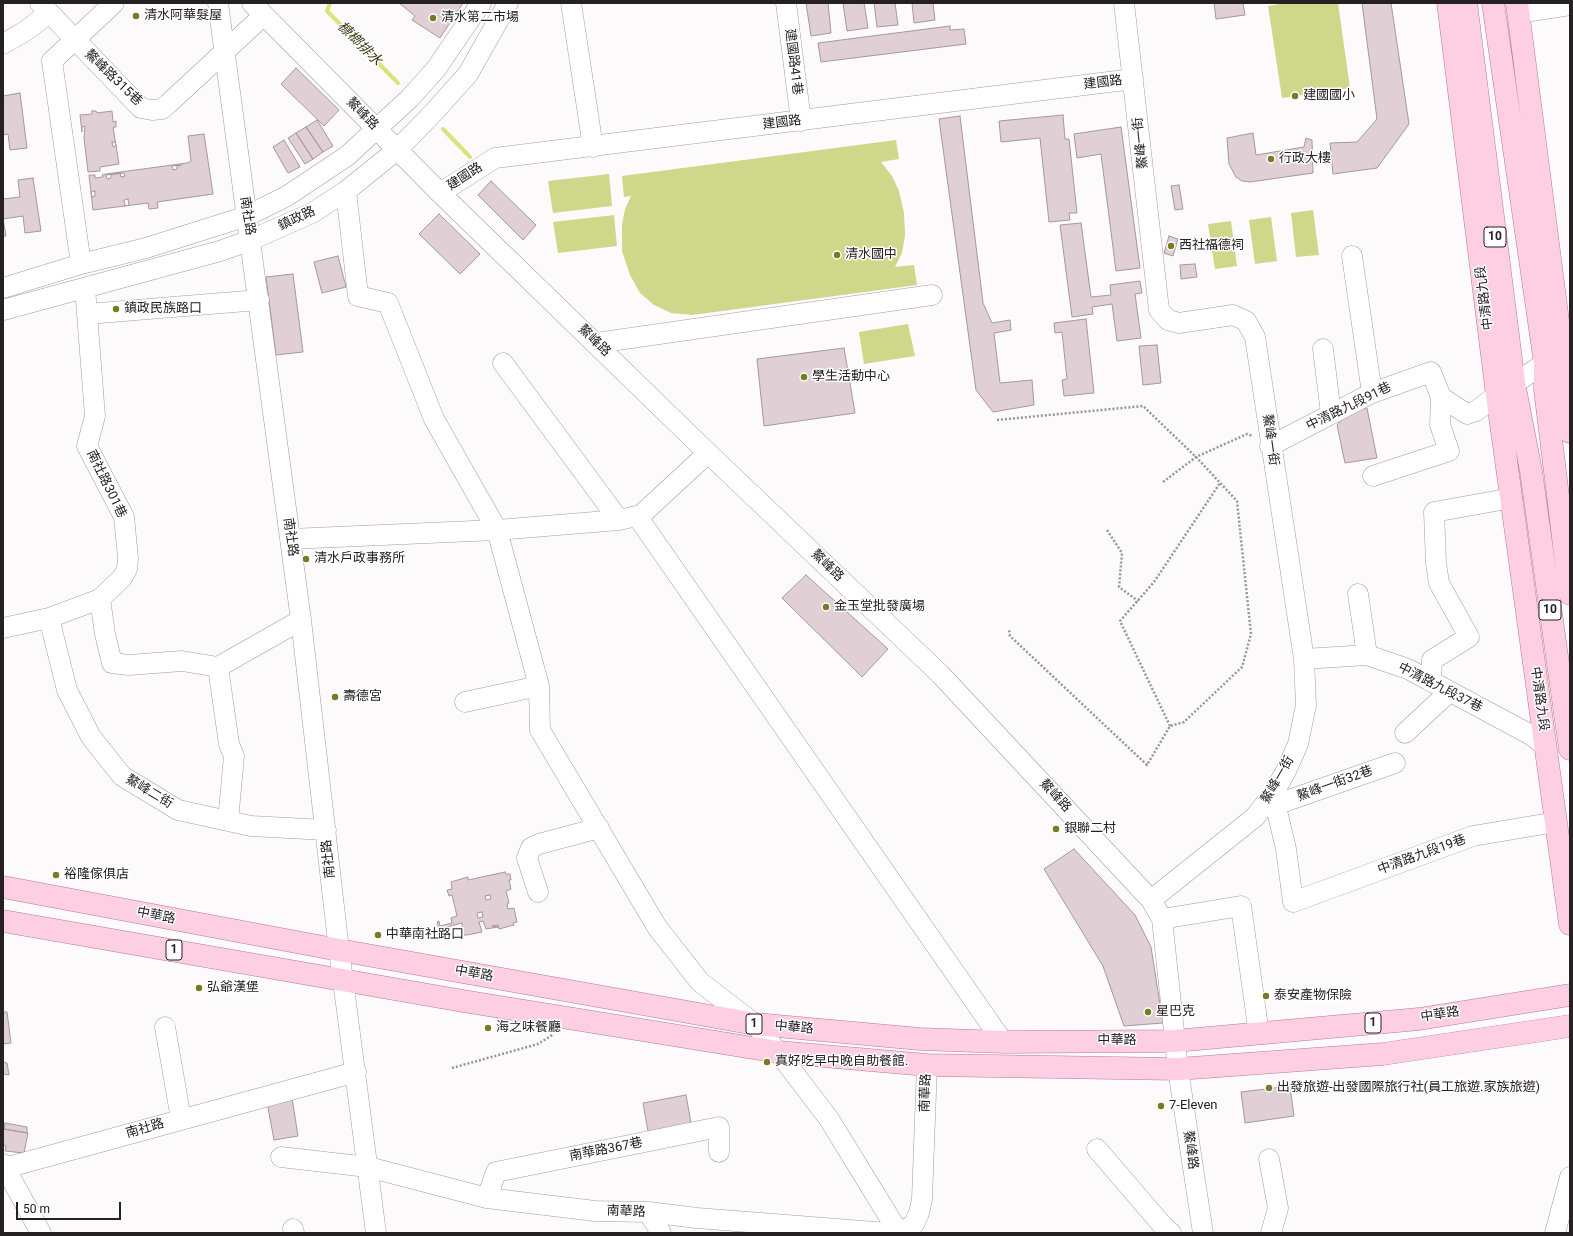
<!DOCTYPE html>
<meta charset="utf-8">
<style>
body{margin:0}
#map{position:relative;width:1573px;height:1236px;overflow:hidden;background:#fdfafb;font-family:Roboto,sans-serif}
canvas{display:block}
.frame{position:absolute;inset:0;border:4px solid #252022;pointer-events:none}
.scale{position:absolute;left:16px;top:1202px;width:105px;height:18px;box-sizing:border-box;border:2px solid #252022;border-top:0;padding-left:5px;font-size:12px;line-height:14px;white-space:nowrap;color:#252022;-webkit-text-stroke:3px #fff;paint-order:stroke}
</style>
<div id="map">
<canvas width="1573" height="1236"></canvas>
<div class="frame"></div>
<div class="scale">50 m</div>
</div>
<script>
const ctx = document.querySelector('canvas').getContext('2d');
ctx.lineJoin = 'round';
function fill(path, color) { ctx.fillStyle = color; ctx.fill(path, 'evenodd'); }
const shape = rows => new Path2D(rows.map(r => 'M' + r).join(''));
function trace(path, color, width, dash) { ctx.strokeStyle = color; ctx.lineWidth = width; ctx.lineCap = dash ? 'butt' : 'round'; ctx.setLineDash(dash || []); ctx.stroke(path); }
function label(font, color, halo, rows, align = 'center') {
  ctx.font = font + ' Roboto,"Noto Sans TC",sans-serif'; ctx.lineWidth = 3; ctx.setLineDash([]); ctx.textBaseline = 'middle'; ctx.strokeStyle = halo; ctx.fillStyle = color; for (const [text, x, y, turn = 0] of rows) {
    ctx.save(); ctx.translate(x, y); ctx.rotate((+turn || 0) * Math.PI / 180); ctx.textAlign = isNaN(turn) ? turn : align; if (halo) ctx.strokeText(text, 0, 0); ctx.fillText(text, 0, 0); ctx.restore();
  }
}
const green = shape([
 [1287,3,1338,3,1350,88,1282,98,1268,6],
 [896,140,899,159,881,162,892,176,899,191,904,213,905,235,902,253,895,267,914,265,917,285,692,315,671,313,654,305,640,293,630,275,622,251,622,225,625,209,631,196,624,197,622,176],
 [609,174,612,206,553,213,548,181],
 [1313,210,1319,255,1296,257,1291,213],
 [614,215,617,246,558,253,553,222],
 [1271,217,1277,261,1255,264,1249,220],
 [1231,221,1237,266,1215,269,1208,224],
 [908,324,915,356,864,364,859,332]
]);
const stream = shape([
 [330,3,327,11,398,83],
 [443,129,470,157]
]);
const building = shape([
 [399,3,463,3,440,38,412,20,415,16,399,3],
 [806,3,828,3,831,33,811,36,806,3],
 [843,3,864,3,868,28,847,31,843,3],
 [874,3,895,3,898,25,877,27,874,3],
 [912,3,933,3,935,20,914,23,912,3],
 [1214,3,1243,3,1245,15,1216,19,1214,3],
 [1362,3,1391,3,1409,124,1377,168,1333,174,1330,143,1357,142,1377,119,1362,3],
 [950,26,950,30,964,29,966,44,821,62,818,43,950,26],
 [296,68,339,110,324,126,281,84,296,68],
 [20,93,27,148,10,150,8,134,3,135,3,96,20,93],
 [92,111,96,111,97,113,112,111,113,122,116,121,116,127,113,127,119,164,100,167,100,171,88,172,84,138,85,126,82,127,82,132,80,115,92,114,92,111],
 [112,142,115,142,116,146,113,147,112,142],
 [1063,115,1065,139,1069,139,1077,213,1069,213,1070,220,1049,222,1040,138,1001,142,999,121,1063,115],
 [960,116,983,303,992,323,1010,320,1011,330,994,333,1000,383,1032,380,1034,405,993,412,976,390,939,119,960,116],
 [317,120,333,146,323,152,306,127,317,120],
 [306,127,323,152,313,159,296,133,306,127],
 [1121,127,1140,268,1116,271,1101,154,1077,158,1074,134,1121,127],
 [296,133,313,159,305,164,288,138,296,133],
 [1253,133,1256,155,1304,147,1306,138,1312,140,1313,173,1250,182,1242,181,1236,177,1229,164,1227,138,1253,133],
 [204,134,213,194,157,202,158,208,149,209,148,203,93,210,89,175,95,175,95,178,103,177,102,175,106,174,187,163,191,161,188,136,204,134],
 [181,165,177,166,177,169,173,170,172,166,181,165],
 [120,173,111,175,111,178,107,179,106,175,124,173,125,176,121,177,120,173],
 [95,191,95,196,92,197,91,192,95,191],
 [128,199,129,205,125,206,124,200,128,199],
 [284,140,300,167,288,173,273,147,284,140],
 [33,178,41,231,25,233,23,216,3,219,6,236,3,236,3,199,20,197,18,180,33,178],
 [491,181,536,225,523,240,478,195,491,181],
 [1179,185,1183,209,1175,210,1171,186,1179,185],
 [439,214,480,254,460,274,419,234,439,214],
 [1081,223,1091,297,1111,295,1110,285,1140,281,1142,293,1135,294,1141,338,1117,341,1112,304,1092,307,1093,314,1072,317,1060,225,1081,223],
 [1169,236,1178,239,1173,256,1164,253,1169,236],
 [338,256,346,287,322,293,314,262,338,256],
 [1195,264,1197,277,1181,279,1180,265,1195,264],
 [293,274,303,352,276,355,266,277,293,274],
 [1086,319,1094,393,1064,396,1062,380,1067,379,1062,332,1055,333,1054,323,1086,319],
 [1157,345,1161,383,1143,385,1139,346,1157,345],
 [844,348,855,413,764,426,757,359,844,348],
 [1353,407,1367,408,1377,458,1345,463,1337,425,1353,407],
 [806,575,888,649,862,677,782,598,806,575],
 [1074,849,1135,915,1151,947,1163,1023,1124,1026,1103,966,1044,869,1074,849],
 [505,872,506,874,510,874,511,880,509,880,511,889,506,891,509,903,507,904,508,909,514,908,517,922,513,923,514,925,499,929,498,925,492,926,498,927,486,929,483,921,479,922,482,932,467,935,463,935,462,923,439,929,437,922,439,921,440,926,452,923,451,918,457,916,452,895,449,896,447,890,452,889,451,882,468,877,468,880,505,872],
 [490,895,491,899,486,900,485,896,490,895],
 [482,912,483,917,478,918,477,913,482,912],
 [3,1012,7,1012,11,1043,3,1044,3,1012],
 [3,1062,7,1063,9,1075,3,1074,3,1062],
 [1290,1086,1294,1116,1245,1123,1241,1092,1290,1086],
 [686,1095,692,1129,649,1137,643,1103,686,1095],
 [292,1098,298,1136,274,1140,267,1102,292,1098],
 [5,1123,27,1127,27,1133,4,1129,5,1123],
 [3,1129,28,1133,24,1153,5,1151,6,1146,3,1145,3,1129]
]);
const path = shape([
 [997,420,1143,406,1196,457,1237,501,1251,634,1242,667,1184,722,1170,726,1147,765,1010,636,1009,629],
 [1163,482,1196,457,1247,434,1253,436],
 [1107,530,1122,553,1119,587,1138,601],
 [1170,726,1120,621,1154,582,1220,483],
 [452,1068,538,1044,554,1034]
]);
const minor = shape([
 [40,3,136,103,141,108,152,110,162,109,168,104,264,15],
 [218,3,301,620,339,950,376,1233],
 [252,3,440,193,708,453,940,674,1151,900,1162,919,1178,1069,1203,1233],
 [571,3,593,147],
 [786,3,801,121],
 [1124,3,1159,310,1168,320,1179,323,1233,315,1246,321,1255,337,1304,659,1306,705,1298,744,1286,771,1273,794,1255,817,1151,900],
 [1518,13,1570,5],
 [3,44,27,30,49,13],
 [346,191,358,296,388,303,434,419,497,530,539,686,540,730,657,927,700,982,755,1024,778,1052,829,1119,899,1233],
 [440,193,495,158,1133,79],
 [1352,256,1372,393],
 [81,264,52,61,114,3],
 [3,288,81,264,146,248,247,216,287,196,347,156,410,98,436,69,481,3],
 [3,310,220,251,251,240,312,213,346,191,397,150,434,112,468,74,508,3],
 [87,314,259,300],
 [596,343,932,295],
 [1323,349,1331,414],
 [503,363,619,520],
 [1270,446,1372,393,1431,372,1441,397,1467,414,1476,411,1497,395,1557,355],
 [1373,476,1449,451,1440,425,1441,397],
 [637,516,1003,1042],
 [290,539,497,530,619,520,641,515,708,453],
 [1358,594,1367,655],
 [100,599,105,634,112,663,129,665,182,661,218,667,301,620],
 [49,618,67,690,91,737,122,776,178,810,251,826,326,830],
 [3,628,49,618,100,599,122,578,127,569,128,558,124,517,87,446,95,416,85,288],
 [1304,659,1367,655,1408,669,1531,735,1545,746],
 [218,667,229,744,234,756,228,821],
 [1431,682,1432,660,1469,637,1439,583,1436,563,1434,512,1512,498],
 [465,702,539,686],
 [1405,733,1449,692],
 [1273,794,1286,849,1293,902,1473,836,1556,822],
 [1275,805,1395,763],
 [538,892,527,858,531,848,539,844,599,828],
 [1162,919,1241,906,1259,1034],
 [165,1027,181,1119],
 [1097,1149,1163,1226,1171,1233],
 [281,1157,368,1167,487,1198,595,1211,648,1212,697,1218,888,1233],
 [1269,1159,1278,1208,1271,1233],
 [3,1164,41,1233],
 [5,1168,356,1072],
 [487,1198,496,1172,719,1127,719,1152],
 [648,1212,661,1233],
 [293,1229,294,1233],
 [901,1233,914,1224,919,1213,922,1199,927,1065],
 [1555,1233,1570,1177]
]);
const major = shape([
 [1448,3,1497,395,1570,924],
 [1466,3,1514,383,1531,471,1570,749],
 [1493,3,1545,363,1545,390,1570,594],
 [1517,3,1562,352,1570,432],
 [3,887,339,950,755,1024,920,1039,1003,1042,1175,1041,1419,1019,1570,995],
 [3,921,463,1001,778,1052,927,1065,1178,1069,1383,1054,1570,1026]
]);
const markers = [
 [136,16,4,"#767c26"],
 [433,18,4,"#767c26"],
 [1295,96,4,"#767c26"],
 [1271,159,4,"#767c26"],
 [1171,246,4,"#767c26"],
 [837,255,4,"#767c26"],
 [116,309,4,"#767c26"],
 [804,377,4,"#767c26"],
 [306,559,4,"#767c26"],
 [826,607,4,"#767c26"],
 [335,697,4,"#767c26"],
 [1056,829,4,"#767c26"],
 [56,875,4,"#767c26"],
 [378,935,4,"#767c26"],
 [199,988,4,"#767c26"],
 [1266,996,4,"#767c26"],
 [1148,1012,4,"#767c26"],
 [488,1028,4,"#767c26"],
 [767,1062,4,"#767c26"],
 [1269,1088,4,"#767c26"],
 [1161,1106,4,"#767c26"]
];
const shields = [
 [1495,237,22],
 [1550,610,22],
 [174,950,16],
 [1373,1023,16],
 [754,1024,16]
];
const shieldNames = [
 ["10",1495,237],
 ["10",1550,610],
 ["1",174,950],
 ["1",1373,1023],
 ["1",754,1024]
];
const poiNames = [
 ["清水阿華髮屋",144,16],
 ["清水第二市場",441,18],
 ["建國國小",1303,96],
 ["行政大樓",1279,159],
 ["西社福德祠",1179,246],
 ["清水國中",845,255],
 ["鎮政民族路口",124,309],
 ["學生活動中心",812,377],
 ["清水戶政事務所",314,559],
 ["金玉堂批發廣場",834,607],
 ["壽德宮",343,697],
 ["銀聯二村",1064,829],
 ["裕隆傢俱店",64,875],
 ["中華南社路口",386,935],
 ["弘爺漢堡",207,988],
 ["泰安產物保險",1274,996],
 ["星巴克",1156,1012],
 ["海之味餐廳",496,1028],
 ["真好吃早中晚自助餐館.",775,1062],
 ["出發旅遊-出發國際旅行社(員工旅遊.家族旅遊)",1277,1088],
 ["7-Eleven",1169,1106]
];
const streetNames = [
 ["建國路41巷",793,62,83],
 ["鰲峰路315巷",113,78,44],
 ["建國路",1103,83,-7],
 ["鰲峰路",362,114,45],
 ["建國路",782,123,-7],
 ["鰲峰一街",1141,143,-96],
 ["建國路",465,177,-33],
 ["南社路",247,216,81],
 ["鎮政路",297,219,-25],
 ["中清路九段",1485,298,-97],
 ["鰲峰路",594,341,44],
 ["中清路九段91巷",1349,407,-26],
 ["鰲峰一街",1270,440,82],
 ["南社路301巷",106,484,64],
 ["南社路",290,537,82],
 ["鰲峰路",827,566,44],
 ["中清路九段37巷",1440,688,27],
 ["中清路九段",1539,699,82],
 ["鰲峰一街",1278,780,-60],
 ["鰲峰一街32巷",1335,784,-20],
 ["鰲峰二街",149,792,31],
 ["鰲峰路",1055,796,47],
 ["中清路九段19巷",1422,855,-20],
 ["南社路",329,859,-96],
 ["中華路",156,916,11],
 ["中華路",474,974,10],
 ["中華路",1440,1015,-9],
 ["中華路",794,1028,5],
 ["中華路",1117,1041],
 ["南華路",926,1093,-88],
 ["南社路",145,1129,-16],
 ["南華路367巷",606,1150,-11],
 ["鰲峰路",1190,1150,82],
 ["南華路",626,1212,2]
];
const waterNames = [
 ["槺榔排水",359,44,45]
];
fill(green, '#cfd78a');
trace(stream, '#d9e27c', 4);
fill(building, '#e0d0d6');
trace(building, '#a6979d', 1);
trace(minor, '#a8999f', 21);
trace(major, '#b27c93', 23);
trace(path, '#999597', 2.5, [2, 2]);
trace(minor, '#fff', 20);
trace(major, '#fecee3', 22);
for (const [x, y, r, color] of markers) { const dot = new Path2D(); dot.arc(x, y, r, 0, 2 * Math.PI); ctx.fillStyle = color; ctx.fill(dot); trace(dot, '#fff', 1.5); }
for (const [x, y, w] of shields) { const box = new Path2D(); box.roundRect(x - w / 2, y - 10, w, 20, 3); ctx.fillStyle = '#fff'; ctx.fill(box); trace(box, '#252022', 1); }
label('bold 12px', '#252022', null, shieldNames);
label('13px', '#252022', '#fff', poiNames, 'left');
label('13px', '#252022', '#fff', streetNames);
label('italic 14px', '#393c11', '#fff', waterNames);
</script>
